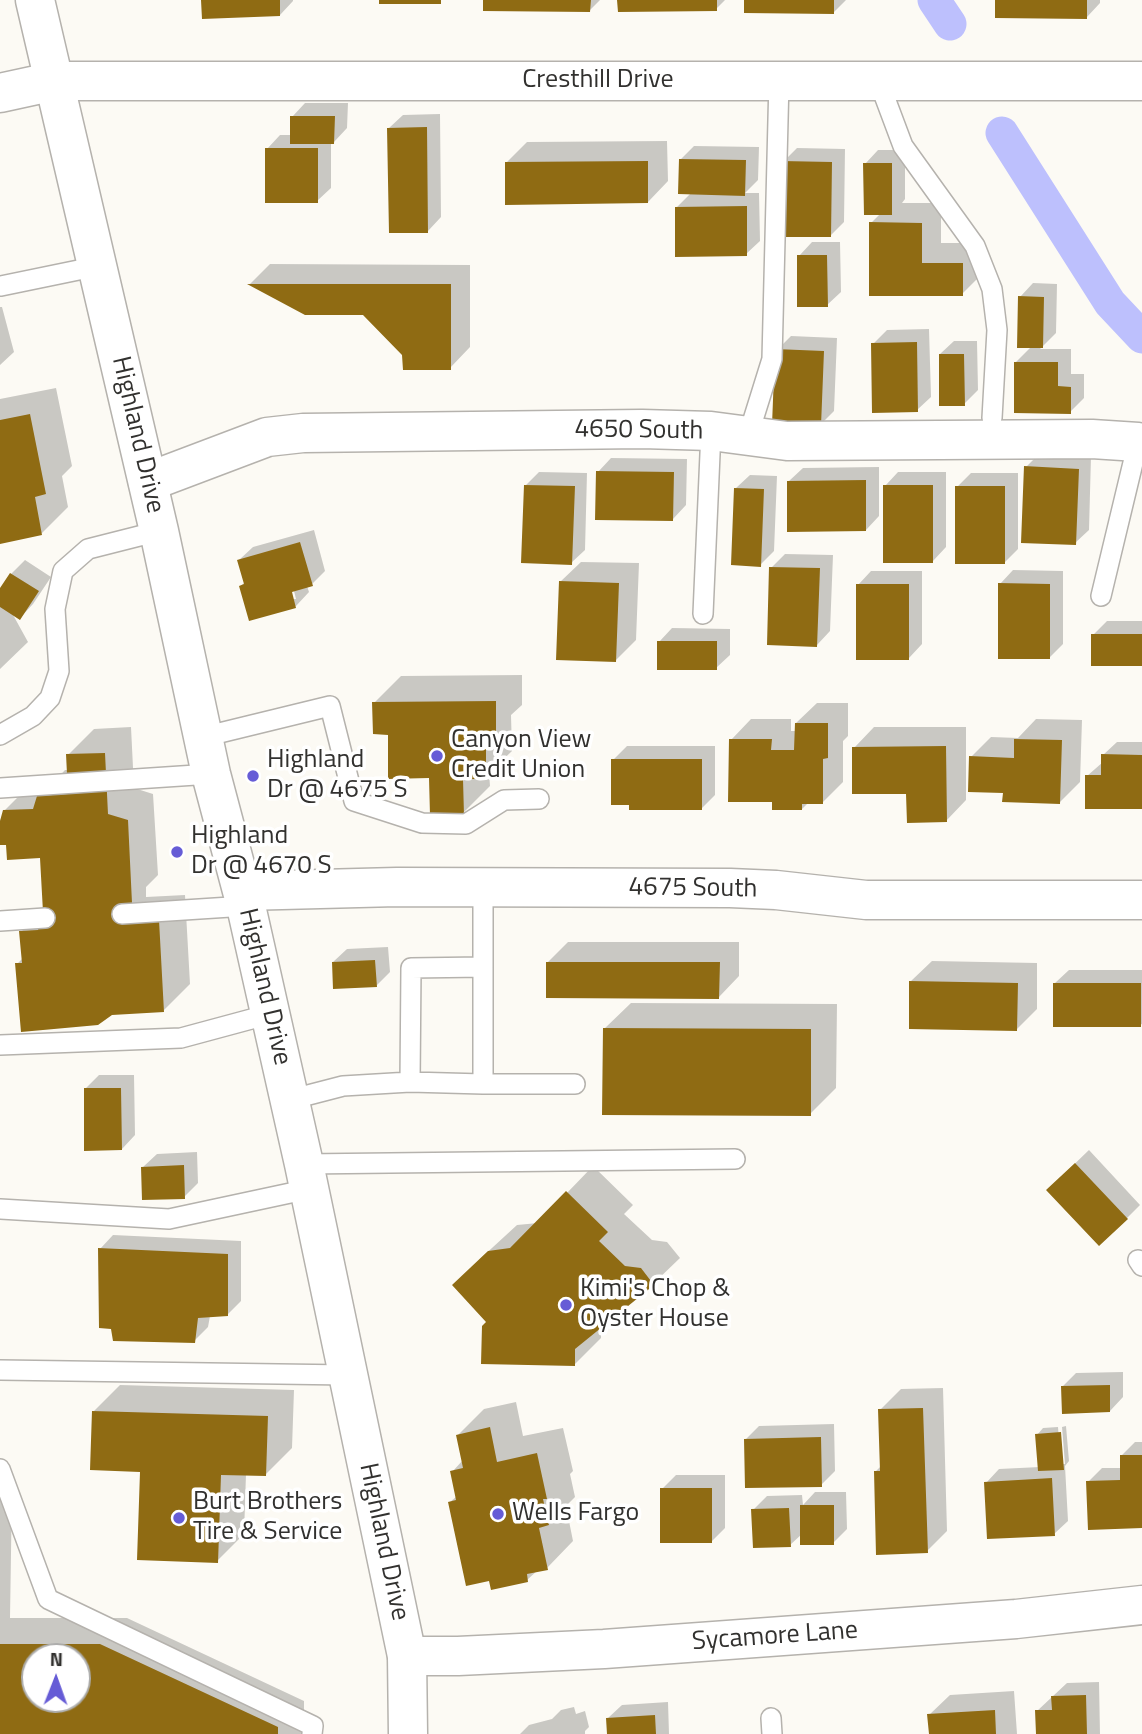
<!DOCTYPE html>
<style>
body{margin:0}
#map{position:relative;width:1142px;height:1734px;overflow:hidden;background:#fcfaf4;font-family:"Titillium Web",sans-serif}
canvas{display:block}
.north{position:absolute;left:21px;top:1643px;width:70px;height:70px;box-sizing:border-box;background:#fff;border:2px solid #adadac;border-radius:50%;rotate:1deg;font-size:19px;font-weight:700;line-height:28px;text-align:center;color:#32312f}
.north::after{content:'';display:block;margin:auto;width:24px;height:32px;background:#665cd6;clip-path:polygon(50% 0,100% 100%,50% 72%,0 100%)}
</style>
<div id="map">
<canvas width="1142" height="1734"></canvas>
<div class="north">N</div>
</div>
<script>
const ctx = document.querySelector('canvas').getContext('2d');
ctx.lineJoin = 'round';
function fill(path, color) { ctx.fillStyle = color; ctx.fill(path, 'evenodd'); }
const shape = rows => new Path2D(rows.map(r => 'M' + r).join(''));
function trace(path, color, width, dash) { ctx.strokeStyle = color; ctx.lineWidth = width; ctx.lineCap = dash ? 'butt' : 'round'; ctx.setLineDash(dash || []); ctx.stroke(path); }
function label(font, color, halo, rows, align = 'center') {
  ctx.font = font + ' "Titillium Web",sans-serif'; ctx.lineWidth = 7; ctx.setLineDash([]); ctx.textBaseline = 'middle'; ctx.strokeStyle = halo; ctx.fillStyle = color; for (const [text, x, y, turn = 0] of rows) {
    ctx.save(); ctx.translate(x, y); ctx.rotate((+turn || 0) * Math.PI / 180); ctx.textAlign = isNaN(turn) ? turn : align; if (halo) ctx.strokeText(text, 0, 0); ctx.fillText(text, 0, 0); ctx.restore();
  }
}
const shadow = shape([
 [202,0,293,0,293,1,280,15],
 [485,0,600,0,590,10],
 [619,0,725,0,716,9],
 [746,0,846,0,833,13],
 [997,0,1100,0,1100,3,1087,17],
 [305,103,348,103,347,128,334,142,331,142,331,188,317,201,267,149,280,135,292,135,292,117],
 [440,114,441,217,428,231,389,128,403,115],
 [667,141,668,181,648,202,507,162,527,142],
 [694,146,759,147,758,180,745,193,759,193,760,241,746,254,677,207,691,193,680,160],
 [797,148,845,149,844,222,830,236,783,162],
 [878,150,905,150,905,199,902,203,941,203,941,243,982,243,982,274,962,294,871,294,871,223,881,213,865,164],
 [812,242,840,242,841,292,827,305,799,256],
 [270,264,470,265,470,347,450,368,404,355,364,314,306,313,250,284],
 [1033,283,1057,284,1056,333,1040,349,1071,349,1071,374,1084,374,1084,398,1070,412,1015,363,1032,346,1020,297],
 [0,307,2,307,14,352,0,365],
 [929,329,931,397,917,410,873,344,887,330],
 [791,336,837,338,834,411,820,425,777,350],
 [954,341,977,341,978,390,964,404,940,354],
 [56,388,72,466,62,476,68,507,42,533,0,542,0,399],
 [1040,453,1091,456,1089,530,1075,543,1026,467],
 [611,458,687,459,686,505,673,519,598,472],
 [879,467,879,516,866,530,789,481,803,468],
 [539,472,587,473,585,550,571,563,525,486],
 [898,472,946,472,946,547,933,561,885,486],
 [971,473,1018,473,1018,549,1005,562,957,487],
 [750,475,777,476,774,551,760,565,736,488],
 [314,530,325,571,312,584,307,586,309,592,296,606,250,618,241,586,245,582,239,560,253,547],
 [292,583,296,599,292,599,288,584],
 [785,554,833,555,830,631,817,645,771,568],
 [25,560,51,577,33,604,20,618,12,613,28,642,0,669,0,591,11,574],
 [581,562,639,563,636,640,616,660,560,582],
 [1013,570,1063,571,1063,644,1049,658,1000,584],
 [871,571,922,571,922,644,909,658,858,585],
 [1107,621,1142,621,1142,665,1093,635],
 [672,628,730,629,730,655,716,668,659,642],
 [522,675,522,705,511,715,512,751,489,773,490,786,463,813,389,733,374,703,401,676],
 [817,703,848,703,848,736,843,741,843,782,822,803,808,803,802,809,774,800,731,740,751,719,791,719,791,731,796,731,796,723],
 [1036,719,1082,720,1080,782,1060,802,1004,791,971,757,991,737,1018,738],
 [131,727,134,788,153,794,158,875,146,887,146,897,185,895,190,984,163,1011,17,964,23,958,21,932,44,908,42,856,8,843,0,843,0,821,4,811,31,784,52,784,65,770,69,770,68,755,94,729],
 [874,727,966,727,966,800,946,821,854,748],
 [1117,742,1142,742,1142,807,1087,776,1103,762,1103,755],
 [627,746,715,746,715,795,702,808,613,760],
 [568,942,739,942,739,976,719,997,548,962],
 [388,947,390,972,376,986,333,962,347,949],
 [932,961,1037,963,1037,1009,1016,1030,911,981],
 [1069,970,1142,970,1142,1024,1140,1025,1055,983],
 [631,1003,837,1004,836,1088,810,1114,604,1029],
 [99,1075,134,1075,135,1135,122,1149,85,1089],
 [1089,1150,1140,1205,1127,1218,1062,1176],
 [197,1152,198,1183,184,1197,143,1167,157,1154],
 [593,1166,633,1205,624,1214,652,1240,667,1242,680,1258,653,1284,601,1327,601,1338,574,1365,489,1322,480,1259,517,1225,538,1223],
 [113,1235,241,1241,241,1301,227,1315,210,1316,208,1327,194,1341,100,1249],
 [1123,1372,1123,1397,1110,1411,1063,1386,1076,1373],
 [120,1385,294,1390,292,1448,266,1474,246,1474,244,1534,217,1561,94,1411],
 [943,1388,947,1531,927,1551,876,1471,882,1465,880,1410,901,1389],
 [516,1402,523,1436,563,1428,573,1471,570,1474,575,1497,566,1506,573,1541,547,1568,538,1570,527,1580,490,1579,449,1503,457,1496,452,1472,463,1460,458,1435,484,1409],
 [834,1424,835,1471,821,1485,746,1439,759,1426],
 [1066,1426,1069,1461,1065,1466,1068,1521,1054,1534,986,1483,999,1469,1040,1467,1037,1435,1043,1428,1058,1427,1061,1464,1065,1464,1062,1427],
 [1135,1442,1142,1442,1142,1526,1088,1482,1102,1468,1122,1468,1121,1456],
 [676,1475,725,1475,725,1528,712,1541,662,1489],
 [0,1489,12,1489,10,1618,127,1618,304,1701,304,1734,0,1734],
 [35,1657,77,1657,77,1699,35,1699],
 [815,1492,846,1492,847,1529,833,1543,802,1534,790,1545,753,1510,767,1496,802,1495,803,1505],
 [1099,1682,1100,1734,1038,1734,1037,1711,1067,1683],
 [1014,1691,1017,1734,930,1734,929,1715,950,1695],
 [668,1702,669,1734,609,1734,608,1718,622,1705],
 [574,1707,576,1714,585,1711,589,1727,585,1731,585,1734,520,1734,529,1725,552,1719,561,1710]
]);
const canal = shape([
 [934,0,950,24],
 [1002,133,1110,303,1142,337]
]);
const building = shape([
 [201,0,280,0,280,16,202,19],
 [379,0,441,0,441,4,379,4],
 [483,0,591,0,590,12,483,11],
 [617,0,717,0,717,11,618,12],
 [744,0,834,0,834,14,744,13],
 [995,0,1087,0,1087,19,995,18],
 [290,116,335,116,334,144,290,144],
 [427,127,428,233,389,233,387,128],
 [265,148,318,148,318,203,265,203],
 [679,159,746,160,745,196,678,194],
 [648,161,648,203,505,205,505,162],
 [781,161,832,162,831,237,780,237],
 [863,163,892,163,892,215,864,215],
 [747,206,747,256,675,257,675,207],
 [869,222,922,223,922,263,963,263,963,296,869,296],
 [797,255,827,255,828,307,797,307],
 [247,284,451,284,451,370,403,370,402,355,363,315,305,315],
 [1018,296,1044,297,1043,348,1017,348],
 [917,342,918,412,872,413,871,343],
 [775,349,824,351,821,426,772,425],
 [939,354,964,354,965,406,939,406],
 [1014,362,1058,362,1058,386,1071,387,1071,414,1014,413],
 [30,414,46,494,35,497,42,535,0,544,0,420],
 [1024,466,1079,469,1076,545,1021,543],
 [596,471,674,472,673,521,595,520],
 [866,480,866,531,787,532,787,481],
 [524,485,575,486,572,565,521,563],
 [883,485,933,485,933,563,883,563],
 [955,486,1005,486,1005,564,955,564],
 [734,488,764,489,761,567,731,565],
 [300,542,313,586,292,592,296,608,249,621,239,586,244,584,237,560],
 [769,567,820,568,817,647,767,645],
 [10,573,39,591,20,620,0,607,0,588],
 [559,581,619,583,616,662,556,660],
 [998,583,1050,584,1050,659,998,659],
 [856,584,909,584,909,660,856,660],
 [1091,634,1142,634,1142,666,1091,666],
 [657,641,717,641,717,670,657,670],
 [496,701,496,733,486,733,486,779,463,779,464,815,430,815,429,778,388,779,388,735,373,734,372,702],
 [795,723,828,723,828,758,823,759,823,804,802,804,802,810,772,810,772,802,728,802,729,739,772,739,771,750,794,750],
 [1014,739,1062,740,1060,804,1002,802,1003,793,968,792,969,756,1014,758],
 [946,746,947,822,907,823,906,794,852,794,852,747],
 [105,753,108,814,128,820,132,903,119,904,121,922,159,920,164,1012,112,1015,98,1025,21,1032,15,963,22,963,19,931,38,930,43,912,40,858,7,860,6,845,0,845,0,821,3,810,33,809,37,796,68,794,66,754],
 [1101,754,1142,755,1142,809,1085,809,1085,775,1101,775],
 [611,759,702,759,702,810,629,810,629,805,611,805],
 [375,960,377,987,333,989,332,962],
 [546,962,720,962,719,999,546,998],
 [909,981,1018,983,1017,1031,909,1029],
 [1053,983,1141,983,1141,1027,1053,1027],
 [603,1028,811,1029,811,1116,602,1115],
 [84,1088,121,1088,122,1150,84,1151],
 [1075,1163,1128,1219,1099,1246,1046,1190],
 [184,1165,185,1199,142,1200,141,1167],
 [566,1191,608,1232,599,1241,625,1266,641,1268,654,1285,575,1349,575,1366,481,1364,482,1326,486,1322,452,1285,488,1251,510,1248],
 [98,1248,228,1254,228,1316,198,1318,195,1343,113,1341,111,1329,99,1328],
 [1110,1385,1110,1412,1062,1414,1061,1386],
 [923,1408,928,1553,876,1555,874,1471,880,1471,878,1409],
 [92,1411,268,1416,266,1476,221,1475,218,1563,137,1560,140,1472,90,1470],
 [490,1427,497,1462,537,1453,547,1499,543,1499,549,1525,539,1528,548,1570,527,1574,528,1582,491,1590,489,1581,466,1586,448,1502,456,1500,450,1471,463,1468,456,1435],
 [1061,1432,1064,1470,1038,1471,1035,1434],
 [821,1437,822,1487,745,1488,744,1439],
 [1120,1455,1142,1455,1142,1528,1088,1530,1086,1481,1120,1480],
 [1052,1478,1055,1536,987,1539,984,1482],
 [660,1488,712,1488,712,1543,660,1543],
 [800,1505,834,1505,834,1545,800,1545],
 [789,1508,791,1547,753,1548,751,1509],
 [0,1644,100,1644,278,1727,278,1734,0,1734],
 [35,1657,77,1657,77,1699,35,1699],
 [1086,1695,1087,1734,1036,1734,1035,1710,1052,1710,1051,1696],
 [995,1710,996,1734,929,1734,927,1714],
 [655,1715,656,1734,607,1734,606,1718]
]);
const service = shape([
 [879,82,903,146,975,246,992,289,997,330,992,418],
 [1,286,98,266],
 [748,436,772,359,779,80],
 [1101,596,1138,442],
 [703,614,711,431],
 [0,735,33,716,50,698,59,671,55,609,63,571,88,549,159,531],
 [203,737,330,706,354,801,422,823,466,824,504,800,539,799],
 [0,788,211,774],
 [122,914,246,906],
 [0,921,45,918],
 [0,1045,181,1038,270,1014],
 [410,1082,411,968,483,967],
 [483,1084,575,1084],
 [289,1100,343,1086,410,1082,483,1084,483,888],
 [304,1164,735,1159],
 [0,1209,169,1219,309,1189],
 [1138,1260,1142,1266],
 [0,1370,348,1375],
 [0,1469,48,1599,313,1726,312,1734],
 [771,1718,772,1734]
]);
const minor = shape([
 [0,93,55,81,1142,81],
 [148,482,267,437,303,433,642,429,711,431,787,441,1092,439,1138,442],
 [243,891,397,887,730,888,776,890,866,900,1142,900],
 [407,1656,458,1656,604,1649,1016,1619,1142,1605]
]);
const secondary = shape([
 [35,0,159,531,211,774,246,906,304,1164,407,1656,408,1734]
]);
const markers = [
 [437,756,7,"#665cd6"],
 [253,776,7,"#665cd6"],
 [177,852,7,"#665cd6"],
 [566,1305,7,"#665cd6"],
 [498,1514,7,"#665cd6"],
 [179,1518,7,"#665cd6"]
];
const streetNames = [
 ["Cresthill Drive",598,81],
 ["4650 South",639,431,1],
 ["Highland Drive",137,435,77],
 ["4675 South",693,889,1],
 ["Highland Drive",264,987,77],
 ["Highland Drive",383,1542,78],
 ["Sycamore Lane",775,1637,-4]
];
const poiNames = [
 ["Canyon View",451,741],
 ["Credit Union",451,771],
 ["Highland",267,761],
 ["Dr @ 4675 S",267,791],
 ["Highland",191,837],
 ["Dr @ 4670 S",191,867],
 ["Kimi's Chop &",580,1290],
 ["Oyster House",580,1320],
 ["Burt Brothers",193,1503],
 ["Tire & Service",193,1533],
 ["Wells Fargo",512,1514]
];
fill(shadow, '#0003');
trace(canal, '#bdc0fd', 33);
fill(building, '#8f6b13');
trace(service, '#b5b2ad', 22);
trace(minor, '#b5b2ad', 41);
trace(secondary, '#b5b2ad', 41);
trace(service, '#fff', 19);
trace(minor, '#fff', 38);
trace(secondary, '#fff', 38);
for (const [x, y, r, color] of markers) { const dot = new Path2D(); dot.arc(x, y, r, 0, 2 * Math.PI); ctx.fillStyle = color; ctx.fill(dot); trace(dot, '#fff', 2.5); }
label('26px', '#32312f', '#fff', streetNames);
label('26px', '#32312f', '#fff', poiNames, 'left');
</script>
